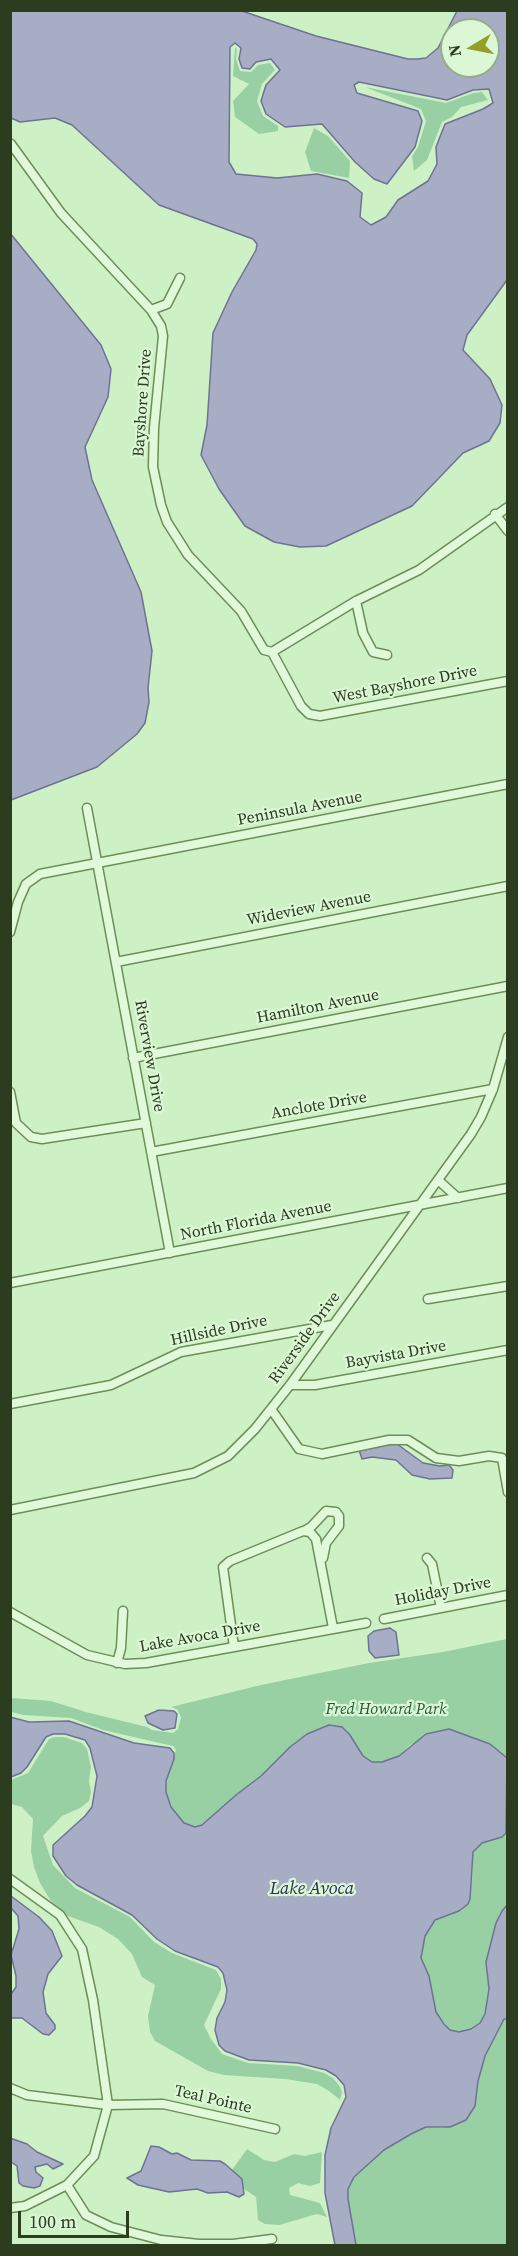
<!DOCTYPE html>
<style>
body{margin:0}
#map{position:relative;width:518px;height:2256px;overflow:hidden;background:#cef0c5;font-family:"Source Serif 4",serif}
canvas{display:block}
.frame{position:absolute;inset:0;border:12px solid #2b3c1f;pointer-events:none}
.north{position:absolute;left:440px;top:18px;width:60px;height:60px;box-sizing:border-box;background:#dcf7d6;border:2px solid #95ac8d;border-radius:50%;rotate:260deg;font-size:16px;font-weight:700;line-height:24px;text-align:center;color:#2b3c1f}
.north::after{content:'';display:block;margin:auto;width:21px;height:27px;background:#959f27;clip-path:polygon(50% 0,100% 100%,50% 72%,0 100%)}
.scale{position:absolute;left:18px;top:2211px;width:111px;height:27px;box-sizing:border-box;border:3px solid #2b3c1f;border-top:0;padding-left:8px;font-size:18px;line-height:21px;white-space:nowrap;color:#2b3c1f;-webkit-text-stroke:4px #dcf7d6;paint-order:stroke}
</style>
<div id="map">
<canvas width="518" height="2256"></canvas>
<div class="frame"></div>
<div class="north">N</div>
<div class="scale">100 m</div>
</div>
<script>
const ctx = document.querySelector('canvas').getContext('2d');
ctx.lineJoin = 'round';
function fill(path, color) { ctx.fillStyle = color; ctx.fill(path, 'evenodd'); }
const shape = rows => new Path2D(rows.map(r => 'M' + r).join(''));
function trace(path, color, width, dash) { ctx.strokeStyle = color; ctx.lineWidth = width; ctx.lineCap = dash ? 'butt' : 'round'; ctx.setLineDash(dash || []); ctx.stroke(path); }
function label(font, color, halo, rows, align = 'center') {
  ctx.font = font + ' "Source Serif 4",serif'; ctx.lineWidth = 4.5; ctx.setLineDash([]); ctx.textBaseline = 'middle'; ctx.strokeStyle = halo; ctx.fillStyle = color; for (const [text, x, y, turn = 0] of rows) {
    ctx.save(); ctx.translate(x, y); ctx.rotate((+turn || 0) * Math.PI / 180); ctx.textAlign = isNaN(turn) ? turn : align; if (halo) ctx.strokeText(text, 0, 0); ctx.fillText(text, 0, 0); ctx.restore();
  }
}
const green = shape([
 [235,47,237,49,236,59,240,71,251,72,258,65,270,63,275,70,262,84,257,101,263,116,278,126,278,131,259,134,235,117,233,101,249,84,233,76],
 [365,87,446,103,473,93,482,92,488,100,461,107,452,117,442,122,427,160,414,171,412,156,418,147,426,121,421,109],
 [314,128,328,136,350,161,349,178,311,171,305,152],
 [507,1639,507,1758,490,1744,449,1729,410,1745,399,1756,382,1762,372,1762,307,1734,290,1747,261,1776,236,1795,202,1825,195,1827,184,1823,171,1807,166,1792,166,1781,176,1750,173,1746,103,1730,71,1718,24,1715,11,1712,11,1698,51,1701,86,1712,147,1727,152,1730,173,1733,178,1729,181,1717,177,1709,171,1707,261,1685,369,1663,443,1652],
 [54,1737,64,1737,82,1743,87,1749,91,1767,89,1781,91,1792,89,1801,80,1808,62,1816,43,1836,53,1865,75,1888,130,1917,154,1942,172,1953,216,1970,221,1979,221,1989,204,2025,211,2039,222,2054,248,2063,298,2066,324,2073,333,2078,340,2087,342,2092,340,2100,329,2091,317,2084,285,2079,224,2075,208,2071,155,2041,150,2032,148,2016,155,1985,142,1977,132,1954,118,1939,99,1927,65,1915,51,1901,40,1883,34,1867,31,1851,33,1819,22,1807,11,1804,11,1780,28,1773,49,1739],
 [507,1823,507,1905,502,1911,496,1923,486,1962,489,1989,485,2014,480,2023,471,2029,459,2032,450,2030,436,2012,429,1976,421,1958,425,1936,435,1920,459,1911,472,1883,473,1852,482,1843,502,1837],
 [504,2019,507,2019,507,2245,356,2245,348,2199,348,2189,354,2177,384,2150,411,2134,426,2127,442,2128,475,2106,478,2081,485,2056],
 [247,2149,264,2160,275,2162,294,2154,305,2156,322,2152,320,2183,310,2186,298,2183,289,2188,290,2195,320,2203,327,2217,317,2214,279,2225,265,2224,258,2220,256,2197,244,2189,242,2179,232,2170]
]);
const water = shape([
 [10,11,242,11,316,36,408,59,417,59,426,58,438,48,457,11,507,11,507,280,467,335,463,350,490,379,502,405,500,423,489,441,463,453,412,506,326,546,300,547,274,542,245,526,219,489,201,455,207,425,213,333,232,292,256,250,257,244,253,239,159,205,72,125,55,118,20,122,11,118,10,11],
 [452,30,488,30,488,66,452,66,452,30],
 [235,43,241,48,239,59,242,68,250,69,256,62,271,59,280,70,266,85,261,101,266,114,285,127,322,124,355,162,374,179,387,184,415,147,422,121,418,111,357,93,354,85,359,82,447,100,473,90,489,89,493,103,483,109,445,124,436,147,437,164,428,181,398,200,386,217,371,225,360,217,362,193,347,181,317,174,277,178,236,174,229,162,230,47,235,43],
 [10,233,101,345,111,369,108,397,85,447,92,480,141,592,152,651,148,688,149,702,145,723,137,734,97,767,11,800,10,233],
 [389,1444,397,1444,423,1463,440,1466,449,1465,453,1470,452,1478,430,1479,412,1475,396,1460,372,1457,362,1459,359,1450,389,1444],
 [390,1628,396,1632,399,1655,375,1658,369,1651,368,1636,374,1631,390,1628],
 [159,1710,174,1711,177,1714,175,1728,163,1730,148,1723,145,1716,159,1710],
 [10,1717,29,1722,69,1721,134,1743,170,1748,174,1753,174,1759,166,1781,166,1792,171,1807,184,1823,195,1827,202,1825,236,1795,261,1776,290,1747,307,1734,329,1725,342,1727,350,1735,363,1756,372,1762,382,1762,399,1756,426,1734,449,1729,490,1744,507,1758,506,1833,502,1837,482,1843,473,1852,470,1899,468,1904,459,1911,435,1920,425,1936,421,1958,429,1976,436,2012,444,2024,450,2030,459,2032,471,2029,480,2023,485,2014,489,1989,486,1962,496,1923,502,1911,507,1905,507,2019,504,2019,485,2056,478,2081,475,2106,466,2120,450,2127,426,2127,411,2134,384,2150,354,2177,348,2189,348,2199,356,2245,335,2245,325,2193,325,2155,331,2128,346,2097,344,2085,336,2076,326,2070,298,2063,249,2060,225,2051,219,2045,215,2030,217,2018,225,2002,227,1990,223,1973,218,1967,175,1951,157,1939,132,1915,77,1885,66,1876,53,1856,53,1845,85,1816,92,1807,97,1776,90,1748,85,1740,65,1734,53,1734,46,1737,27,1767,21,1773,11,1777,10,1717],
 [11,1896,39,1917,52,1931,62,1956,48,1974,43,1992,46,2013,55,2025,55,2029,49,2035,43,2034,22,2018,11,2018,11,1994,16,1987,16,1976,11,1955,19,1929,18,1916,11,1908,11,1896],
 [10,2138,27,2144,37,2152,63,2164,53,2169,47,2164,35,2167,36,2172,43,2178,40,2186,34,2188,23,2186,19,2183,17,2166,11,2162,10,2138],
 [151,2146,159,2147,172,2154,177,2153,191,2160,220,2161,225,2164,242,2179,244,2194,239,2197,227,2192,208,2193,197,2189,169,2192,138,2185,127,2178,141,2171,151,2146]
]);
const minor = shape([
 [11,144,61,213,151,310,161,326,163,336,154,428,153,467,161,505,167,522,188,555,241,611,264,650,272,652,356,601,419,570,508,507],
 [151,310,167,304,180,278],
 [495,514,508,531],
 [356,601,363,633,373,652,387,655],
 [272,652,301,706,309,714,320,716,508,681],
 [87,808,170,1253],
 [10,932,18,902,26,884,40,874,508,784],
 [116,962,508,886],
 [133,1058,508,986],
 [10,1092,16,1123,31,1137,42,1139,146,1123],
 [151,1152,493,1089],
 [438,1180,458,1198],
 [10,1283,508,1188],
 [428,1299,508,1286],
 [290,1385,315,1385,508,1350],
 [10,1404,111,1385,181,1352,332,1325],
 [271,1409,299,1449,322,1454,389,1440,408,1440,436,1458,459,1461,489,1456,502,1458,508,1492],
 [10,1510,194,1473,228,1456,255,1429,290,1385,471,1134,481,1117,493,1089,508,1037],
 [304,1531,311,1527,326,1511,336,1512,339,1516,339,1526,326,1543,323,1558],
 [427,1558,432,1564,441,1608],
 [10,1612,87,1655,125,1664,146,1663,366,1623],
 [384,1619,508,1595],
 [234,1647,223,1567,230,1561,303,1531,310,1532,316,1539,333,1628],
 [117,1663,121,1648,123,1611],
 [10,1879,60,1915,82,1949,93,2000,108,2105,94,2156,67,2185,25,2206,10,2208],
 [10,2088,27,2095,108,2105,163,2104,275,2129],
 [67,2185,86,2215,111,2227,161,2240,199,2244,233,2244,272,2239]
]);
const streetNames = [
 ["Bayshore Drive",143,403,-86],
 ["West Bayshore Drive",405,685,-11],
 ["Peninsula Avenue",300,809,-11],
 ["Wideview Avenue",309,909,-11],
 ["Hamilton Avenue",318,1007,-11],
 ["Riverview Drive",149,1056,80],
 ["Anclote Drive",319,1106,-10],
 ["North Florida Avenue",256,1221,-11],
 ["Hillside Drive",219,1331,-12],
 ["Riverside Drive",305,1338,-54],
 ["Bayvista Drive",396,1355,-10],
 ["Holiday Drive",443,1592,-11],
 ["Lake Avoca Drive",200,1637,-10],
 ["Teal Pointe",213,2100,13]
];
const parkNames = [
 ["Fred Howard Park",386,1710]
];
const waterNames = [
 ["Lake Avoca",312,1889]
];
fill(green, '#98d0a4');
fill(water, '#a7adc4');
trace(water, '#6d7393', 1.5);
trace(minor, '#6d8d5a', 11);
trace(minor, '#e0fad9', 8);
label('16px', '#2b3c1f', '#dcf7d6', streetNames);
label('italic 16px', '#245a37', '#dcf7d6', parkNames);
label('italic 18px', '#2f2d5d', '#dcf7d6', waterNames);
</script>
